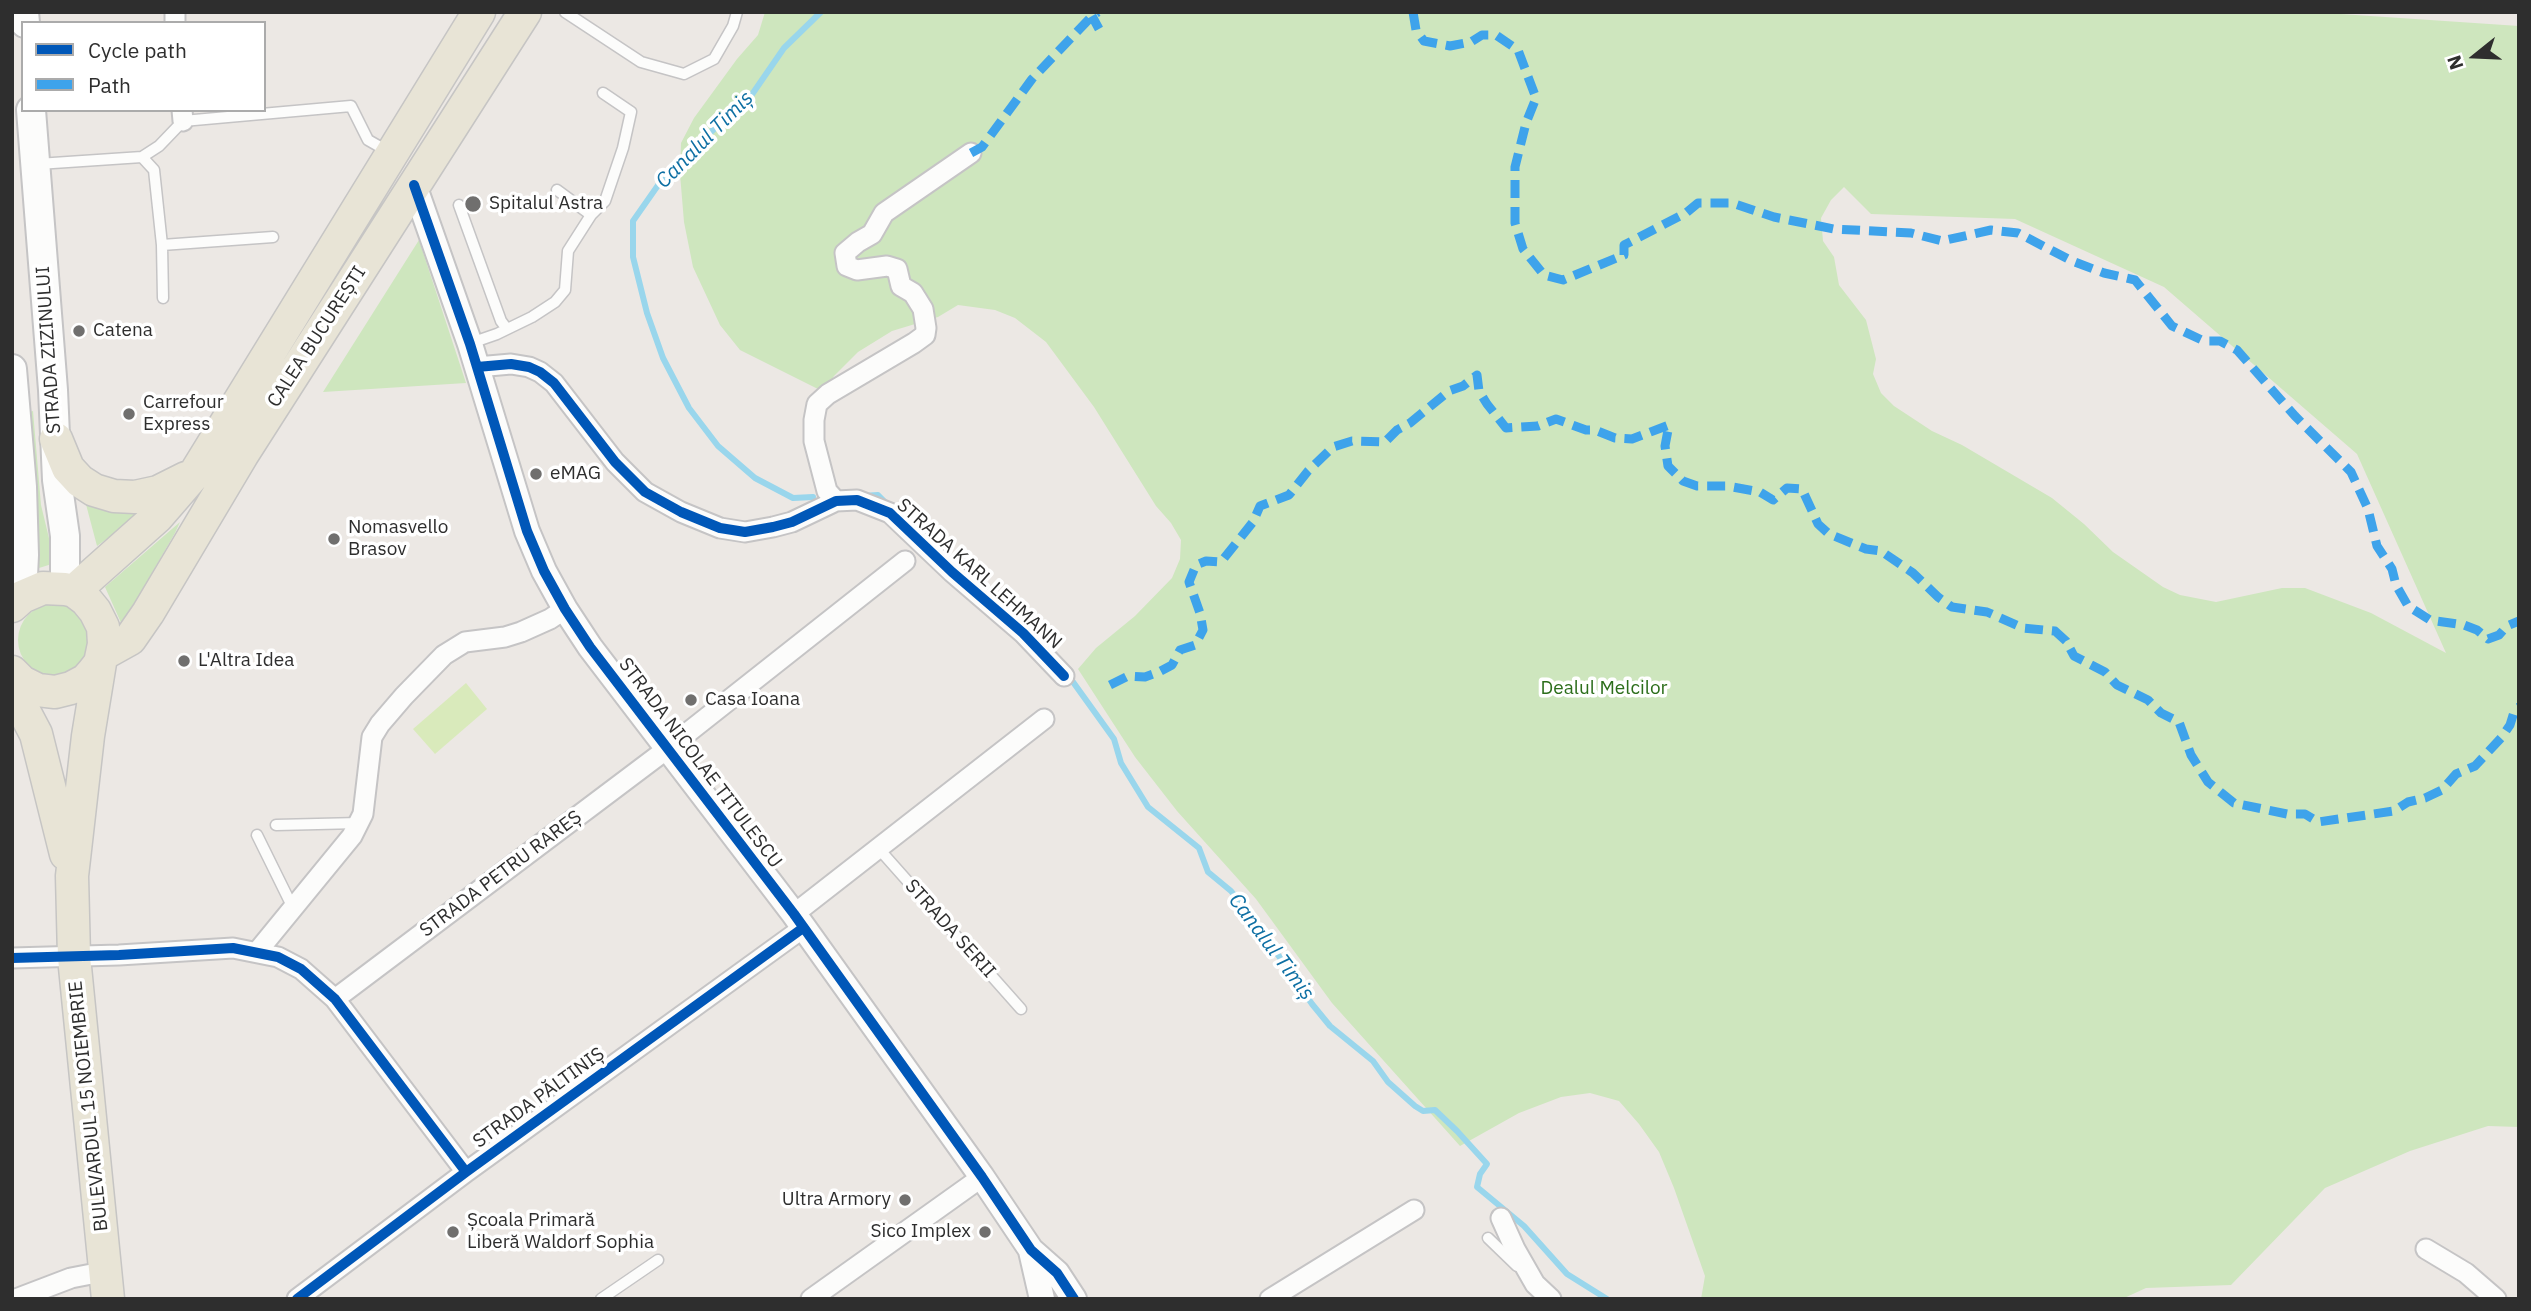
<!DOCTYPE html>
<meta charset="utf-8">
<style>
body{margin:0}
#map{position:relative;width:2531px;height:1311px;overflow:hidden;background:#ece8e4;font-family:"IBM Plex Sans",sans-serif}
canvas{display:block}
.frame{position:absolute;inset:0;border:14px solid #2e2e2e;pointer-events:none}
.legend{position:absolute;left:21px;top:21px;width:245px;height:91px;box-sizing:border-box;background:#fff;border:2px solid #ababab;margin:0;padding:9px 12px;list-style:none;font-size:21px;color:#2e2e2e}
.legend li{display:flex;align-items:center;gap:14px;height:35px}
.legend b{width:35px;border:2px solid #ababab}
.north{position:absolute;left:2440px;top:21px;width:70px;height:70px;-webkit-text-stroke:5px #fff;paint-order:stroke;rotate:252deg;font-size:19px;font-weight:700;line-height:28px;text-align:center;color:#2e2e2e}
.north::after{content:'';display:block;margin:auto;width:24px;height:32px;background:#2e2e2e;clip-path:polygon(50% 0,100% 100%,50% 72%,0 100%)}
</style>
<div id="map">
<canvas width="2531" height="1311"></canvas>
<div class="frame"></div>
<ul class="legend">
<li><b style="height:9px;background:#0057b8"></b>Cycle path</li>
<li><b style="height:9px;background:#3ea3eb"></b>Path</li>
</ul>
<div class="north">N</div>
</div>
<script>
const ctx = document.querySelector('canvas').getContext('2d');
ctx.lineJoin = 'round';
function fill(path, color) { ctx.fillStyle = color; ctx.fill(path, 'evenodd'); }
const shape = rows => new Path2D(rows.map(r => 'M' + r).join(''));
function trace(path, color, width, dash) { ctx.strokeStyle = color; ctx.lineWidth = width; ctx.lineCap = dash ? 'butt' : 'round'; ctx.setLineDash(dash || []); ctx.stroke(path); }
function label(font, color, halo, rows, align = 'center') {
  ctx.font = font + ' "IBM Plex Sans",sans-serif'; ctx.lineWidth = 7; ctx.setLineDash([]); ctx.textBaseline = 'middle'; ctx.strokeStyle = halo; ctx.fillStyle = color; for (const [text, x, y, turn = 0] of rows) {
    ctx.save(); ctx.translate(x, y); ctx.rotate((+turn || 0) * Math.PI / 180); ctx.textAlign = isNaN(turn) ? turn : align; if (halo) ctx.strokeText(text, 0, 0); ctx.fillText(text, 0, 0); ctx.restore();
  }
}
const green = shape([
 [765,12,2311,12,2519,26,2519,1127,2488,1126,2410,1151,2325,1188,2231,1285,2146,1288,2122,1299,1701,1299,1705,1276,1674,1188,1659,1152,1639,1124,1619,1101,1590,1093,1561,1097,1519,1113,1460,1146,1332,1003,1256,899,1177,811,1135,757,1078,669,1096,648,1135,616,1172,578,1180,559,1181,540,1171,523,1156,506,1094,407,1046,342,1015,318,995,310,958,305,938,317,892,331,858,352,834,376,824,392,740,350,720,325,693,267,684,222,680,174,681,143,694,118,737,59,758,35],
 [1844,187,1871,214,2015,219,2164,287,2357,454,2446,653,2371,613,2305,588,2282,588,2216,602,2180,595,2163,587,2113,552,2084,524,2052,498,1962,445,1932,431,1894,406,1881,393,1873,374,1876,359,1866,320,1839,285,1834,257,1823,241,1821,218,1831,200],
 [419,240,466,383,323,392],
 [33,411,41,505,55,563,39,568,29,412],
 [83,493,147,510,97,546],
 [180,522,175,533,122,625,105,587],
 '18 640a36 36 0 1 1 72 0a36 36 0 1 1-72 0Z'
]);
const pitch = shape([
 [466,683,487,709,435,754,413,729]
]);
const stream = shape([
 [863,496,878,495,887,504],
 [813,497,793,498,755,478,718,446,689,408,663,358,647,313,633,257,633,221,661,181,715,128,744,106,784,48,821,12],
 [1068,675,1114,739,1121,763,1148,807,1199,848,1208,872,1231,891,1256,923,1312,1004,1330,1026,1373,1061,1388,1082,1415,1106,1423,1111,1435,1110,1457,1131,1487,1164,1480,1174,1477,1187,1524,1226,1567,1274,1607,1299]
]);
const service = shape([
 [565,12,641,62,684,74,714,59,733,26,737,12],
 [142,157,154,170,162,245,163,298],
 [38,164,142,157,159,146,183,121,351,106,368,140,389,152],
 [557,190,591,215,605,201,623,148,631,112,603,93],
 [459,205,501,321,507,329],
 [162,245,273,237],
 [471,343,497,334,532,317,555,302,565,290,568,251,591,215],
 [276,825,359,823],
 [257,835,293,908],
 [879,849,1021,1009],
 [1488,1238,1517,1266],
 [601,1299,658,1260]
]);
const minor = shape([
 [175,12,175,23],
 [182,110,183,121],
 [477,367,511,364,529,367,540,372,554,383,615,462,645,492,681,512,720,528,745,532,773,527,792,522,836,501,857,500,890,513,952,572,1023,633,1064,676],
 [836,501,827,491,814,441,814,420,817,404,828,394,914,343,925,335,926,328,923,309,913,293,901,286,897,269,887,266,857,270,847,266,845,253,858,242,872,234,884,213,971,153],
 [794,914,1044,719],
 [257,952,352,836,363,814,372,737,380,724,404,696,444,655,465,642,505,637,521,632,550,619,565,609],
 [12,958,119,955,233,948,278,957,301,969,335,999,466,1172],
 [335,999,667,749,905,561],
 [1501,1218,1515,1249,1535,1284,1551,1299],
 [2426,1249,2466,1273,2496,1299],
 [16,1299,71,1278,107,1271],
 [297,1299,466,1172,803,928],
 [811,1299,982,1177],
 [1270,1299,1414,1210]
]);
const tertiary = shape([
 [414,185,470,344,527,531,544,571,565,609,590,647,794,914,982,1177,1031,1250,1057,1273,1074,1299],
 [1031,1251,1042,1299]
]);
const secondary = shape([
 [24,12,25,23],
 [31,110,53,390,57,480,65,536,65,589],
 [12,369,22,487,24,555,22,597]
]);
const primary = shape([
 [56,439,68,468,80,481,94,490,114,496,135,497,158,492,186,478],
 [74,591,157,517,196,472,479,12],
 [12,606,22,597,43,588,65,589,74,591,86,600,95,611,103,627,104,644,100,663,93,672,86,680,71,688,55,692,38,690,22,682,12,672],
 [103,654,130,639,148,613,242,455,525,12],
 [100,663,88,736,72,876,74,957,108,1299],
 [12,704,26,715,36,734,66,854]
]);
const quiet = shape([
 [1413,12,1416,30,1424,41,1450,46,1471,42,1482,35,1496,35,1518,50,1536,98,1526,123,1515,167,1515,223,1523,249,1544,275,1563,280,1624,255,1624,245,1686,213,1698,203,1732,203,1774,217,1834,229,1911,233,1942,241,1991,230,2018,233,2072,261,2104,273,2135,280,2172,326,2204,341,2220,341,2237,350,2295,416,2351,472,2368,509,2377,546,2392,569,2396,585,2408,606,2430,620,2464,625,2477,630,2488,639,2499,635,2507,626,2519,621],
 [1092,16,1099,29],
 [971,153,982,147,1032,79,1092,16,1098,12],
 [1110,685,1128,676,1145,677,1159,672,1172,665,1180,650,1195,645,1203,630,1200,613,1189,582,1196,565,1206,561,1221,562,1253,522,1260,506,1289,495,1308,471,1333,447,1352,441,1385,442,1397,430,1410,423,1449,391,1463,386,1477,375,1479,391,1487,404,1506,428,1538,426,1556,419,1586,430,1595,430,1615,438,1632,439,1669,425,1665,446,1668,466,1683,481,1697,486,1727,486,1760,492,1773,500,1787,488,1802,489,1818,524,1829,534,1866,549,1881,551,1913,573,1938,597,1952,607,1987,612,2023,628,2055,631,2066,641,2074,656,2105,672,2117,685,2148,700,2161,713,2179,722,2191,755,2208,782,2234,803,2287,814,2305,814,2318,822,2394,811,2408,802,2425,798,2442,790,2456,774,2475,766,2501,738,2510,725,2515,709,2519,707]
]);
const cycleway = shape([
 [414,185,470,344,527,531,544,571,565,609,590,647,794,914,982,1177,1031,1250,1057,1273,1074,1299],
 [477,367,511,364,529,367,540,372,554,383,615,462,645,492,681,512,720,528,745,532,773,527,792,522,836,501,857,500,890,513,952,572,1023,633,1064,676],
 [12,958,119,955,233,948,278,957,301,969,335,999,466,1172],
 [297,1299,466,1172,803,928]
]);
const markers = [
 [473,204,9,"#706f6e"],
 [79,331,7,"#706f6e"],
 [129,414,7,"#706f6e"],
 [536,474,7,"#706f6e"],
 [334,539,7,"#706f6e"],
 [184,661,7,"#706f6e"],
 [691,700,7,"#706f6e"],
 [905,1200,7,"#706f6e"],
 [453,1232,7,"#706f6e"],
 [985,1232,7,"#706f6e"]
];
const poiNames = [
 ["Spitalul Astra",489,204],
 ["Catena",93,331],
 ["Carrefour",143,403],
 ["Express",143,425],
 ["eMAG",550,474],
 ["Nomasvello",348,528],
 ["Brasov",348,550],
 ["L'Altra Idea",198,661],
 ["Casa Ioana",705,700],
 ["Ultra Armory",891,1200,"right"],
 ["Școala Primară",467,1221],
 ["Liberă Waldorf Sophia",467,1243],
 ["Sico Implex",971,1232,"right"]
];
const streetNames = [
 ["CALEA BUCUREȘTI",317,337,-57],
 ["STRADA ZIZINULUI",49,350,-94],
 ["STRADA KARL LEHMANN",979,574,42],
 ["STRADA NICOLAE TITULESCU",700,763,53],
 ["STRADA PETRU RAREȘ",501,874,-37],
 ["STRADA SERII",950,929,48],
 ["STRADA PĂLTINIȘ",539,1098,-36],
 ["BULEVARDUL 15 NOIEMBRIE",89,1106,-96]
];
const parkNames = [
 ["Dealul Melcilor",1604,689]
];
const waterNames = [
 ["Canalul Timiș",705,140,-45],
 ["Canalul Timiș",1271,947,53]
];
fill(green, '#cee6be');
fill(pitch, '#d9eabb');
trace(stream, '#99d6ec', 6);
trace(service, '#c5c4c5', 13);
trace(minor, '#c5c4c5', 23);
trace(tertiary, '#c5c4c5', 28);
trace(secondary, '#c5c4c5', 32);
trace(primary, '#c6c5c4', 35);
trace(service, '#fcfcfb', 10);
trace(minor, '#fcfcfb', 19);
trace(tertiary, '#fcfcfb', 24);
trace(secondary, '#fcfcfb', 28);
trace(primary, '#e8e4d6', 32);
trace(quiet, '#3ea3eb', 9, [18, 9]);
trace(cycleway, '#0057b8', 10);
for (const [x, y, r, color] of markers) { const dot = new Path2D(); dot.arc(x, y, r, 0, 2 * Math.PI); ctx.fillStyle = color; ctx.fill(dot); trace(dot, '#fff', 2.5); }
label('19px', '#2e2e2e', '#fff', poiNames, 'left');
label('19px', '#2e2e2e', '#fff', streetNames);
label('19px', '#2c6e1b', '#fff', parkNames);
label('italic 21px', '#0d6fa3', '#fff', waterNames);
</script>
